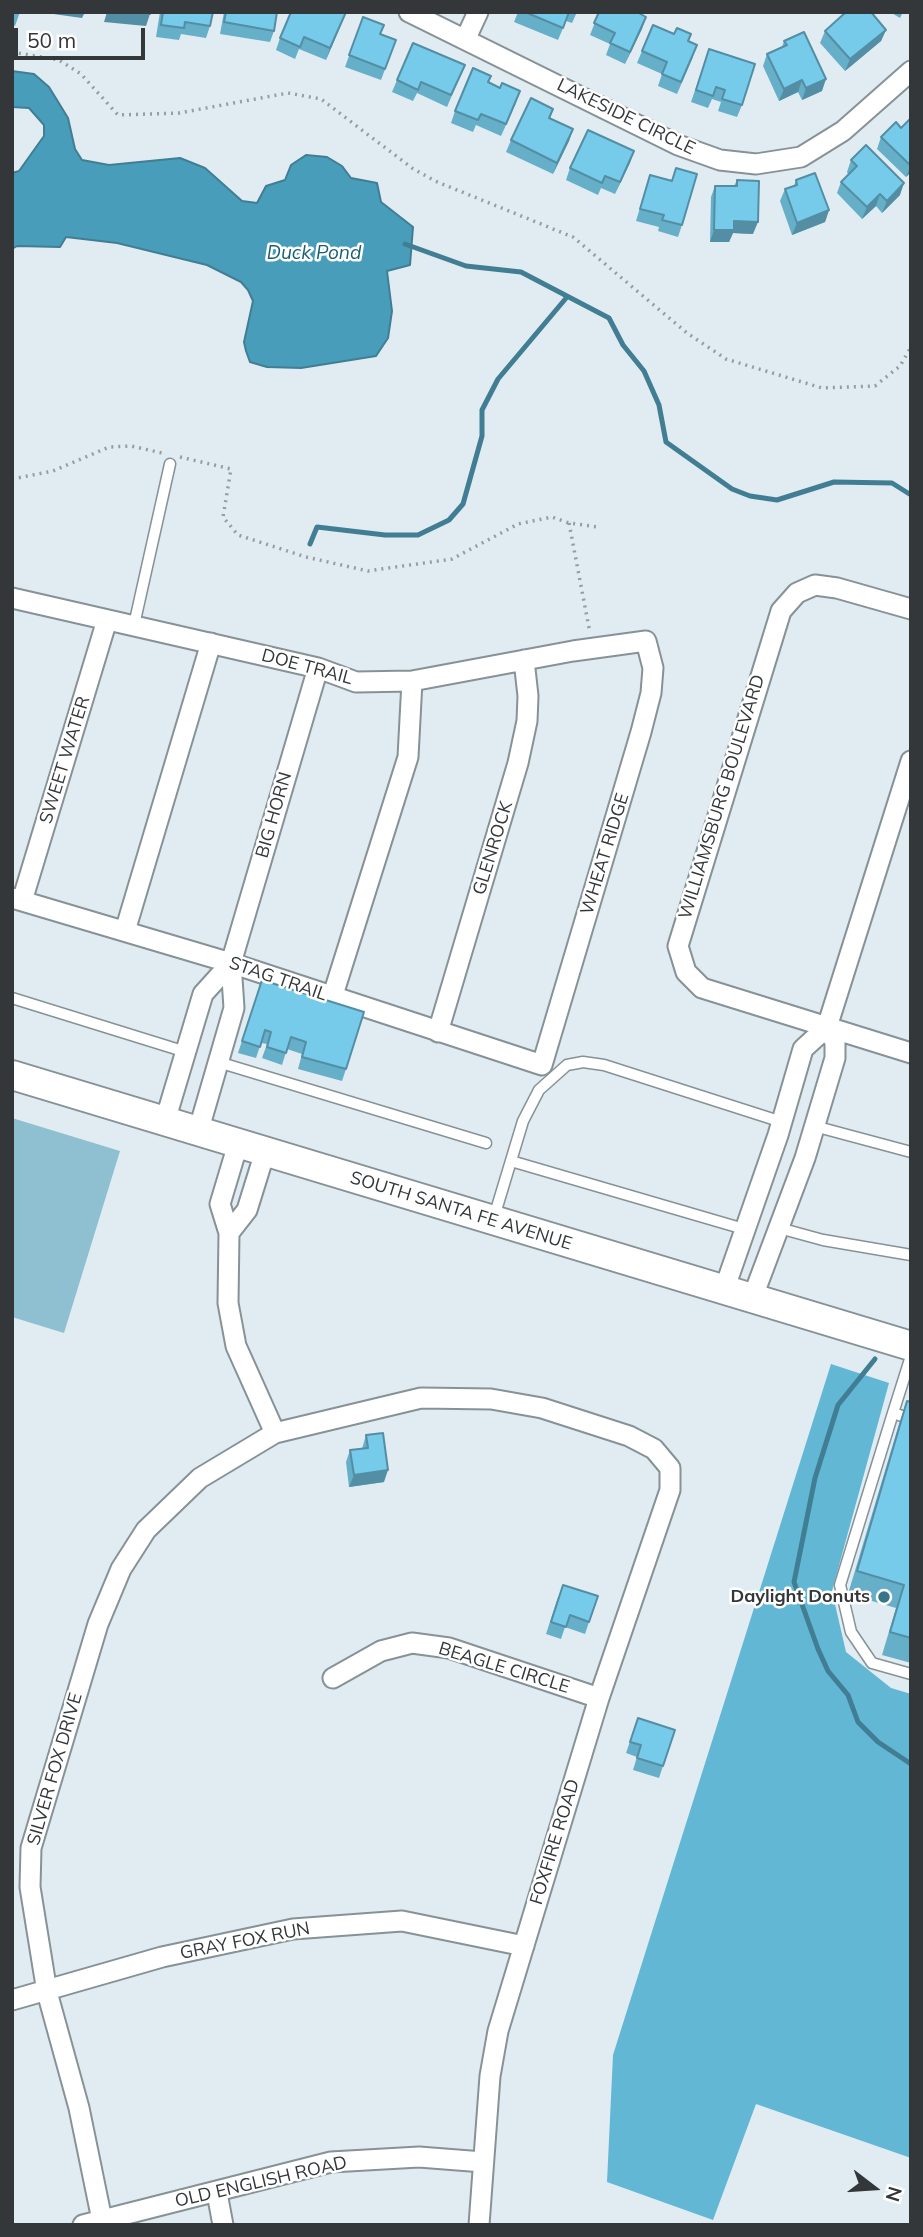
<!DOCTYPE html>
<style>
body{margin:0}
#map{position:relative;width:923px;height:2237px;overflow:hidden;background:#e0ecf1;font-family:Mulish,sans-serif}
canvas{display:block}
.frame{position:absolute;inset:0;border:14px solid #333739;pointer-events:none}
.north{position:absolute;left:839px;top:2153px;width:70px;height:70px;-webkit-text-stroke:5px #fff;paint-order:stroke;rotate:107deg;font-size:19px;font-weight:700;line-height:28px;text-align:center;color:#333739}
.north::after{content:'';display:block;margin:auto;width:24px;height:32px;background:#333739;clip-path:polygon(50% 0,100% 100%,50% 72%,0 100%)}
.scale{position:absolute;left:14px;top:28px;width:131px;height:32px;box-sizing:border-box;border:4px solid #333739;border-top:0;padding-left:9px;font-size:21px;line-height:24px;white-space:nowrap;color:#333739;-webkit-text-stroke:5px #fff;paint-order:stroke}
</style>
<div id="map">
<canvas width="923" height="2237"></canvas>
<div class="frame"></div>
<div class="north">N</div>
<div class="scale">50 m</div>
</div>
<script>
const ctx = document.querySelector('canvas').getContext('2d');
ctx.lineJoin = 'round';
function fill(path, color) { ctx.fillStyle = color; ctx.fill(path, 'evenodd'); }
const shape = rows => new Path2D(rows.map(r => 'M' + r).join(''));
function trace(path, color, width, dash) { ctx.strokeStyle = color; ctx.lineWidth = width; ctx.lineCap = dash ? 'butt' : 'round'; ctx.setLineDash(dash || []); ctx.stroke(path); }
function label(font, color, halo, rows, align = 'center') {
  ctx.font = font + ' Mulish,sans-serif'; ctx.lineWidth = 5; ctx.setLineDash([]); ctx.textBaseline = 'middle'; ctx.strokeStyle = halo; ctx.fillStyle = color; for (const [text, x, y, turn = 0] of rows) {
    ctx.save(); ctx.translate(x, y); ctx.rotate((+turn || 0) * Math.PI / 180); ctx.textAlign = isNaN(turn) ? turn : align; if (halo) ctx.strokeText(text, 0, 0); ctx.fillText(text, 0, 0); ctx.restore();
  }
}
const green = shape([
 [12,1118,120,1151,64,1333,12,1317]
]);
const forest = shape([
 [831,1364,889,1383,832,1591,846,1652,891,1688,911,1694,911,2158,756,2104,713,2220,607,2182,613,2055]
]);
const water = shape([
 [12,71,34,74,49,87,68,118,75,149,82,160,109,165,180,158,205,168,242,201,257,203,266,186,285,180,291,165,306,155,327,157,342,166,351,178,377,183,381,202,413,227,410,265,387,271,392,311,388,338,376,356,301,368,267,367,250,362,246,351,244,342,253,301,248,290,241,282,207,265,117,243,66,237,60,247,17,246,12,249,12,173,19,171,44,136,44,125,29,108,12,107,12,71]
]);
const stream = shape([
 [405,244,466,266,521,272,609,318,623,345,644,371,659,405,666,442,732,489,750,496,777,500,834,482,892,483,911,495],
 [310,544,317,527,385,535,418,535,449,520,463,504,482,436,482,410,498,379,567,297],
 [875,1359,838,1405,815,1478,794,1582,818,1649,828,1671,848,1695,858,1722,878,1742,911,1764]
]);
const path = shape([
 [12,52,59,60,81,74,118,115,179,113,288,93,321,99,412,168,435,181,573,237,687,333,726,359,822,388,875,386,900,366,911,347],
 [180,457,231,469,223,517,238,535,306,557,368,571,452,559,518,524,552,517,569,523,598,527],
 [12,479,53,471,109,447,131,446,162,453],
 [569,523,590,633]
]);
const lane = shape([
 [134,625,170,464],
 [12,998,186,1052],
 [218,1062,486,1143],
 [814,1126,911,1152],
 [511,1161,744,1229],
 [494,1217,523,1121,539,1090,567,1065,583,1062,604,1065,782,1122],
 [779,1228,823,1240,911,1255],
 [911,1356,893,1413,911,1419],
 [893,1413,840,1585,851,1632,872,1663,911,1674]
]);
const street = shape([
 [409,12,678,145,720,160,756,164,801,157,843,131,911,71],
 [466,38,478,12],
 [12,598,318,668,356,682,412,681,573,651,646,641,653,668,651,693,641,732,542,1065,231,963,12,898],
 [911,609,837,588,815,585,797,593,781,611,678,946,686,972,702,988,911,1053],
 [22,901,107,620],
 [125,931,211,643],
 [332,998,408,757,412,681],
 [438,1032,518,763,527,721,528,696,524,660],
 [165,1121,203,994,231,963],
 [198,1132,234,1008,231,963,318,668],
 [238,1144,220,1204,229,1233,228,1303,236,1346,275,1433],
 [229,1233,247,1210,265,1152],
 [724,1290,778,1135,803,1049,827,1027,911,761],
 [752,1299,805,1158,835,1058,835,1042,827,1027],
 [333,1678,381,1651,412,1643,449,1648,599,1698],
 [12,2000,162,1957,293,1929,402,1921,524,1946],
 [217,2193,223,2225],
 [102,2220,79,2108,47,1992,30,1887,31,1848,98,1624,121,1569,146,1530,200,1478,275,1433,421,1398,491,1399,542,1408,629,1436,654,1449,670,1468,670,1490,599,1698,498,2031,490,2076,479,2225],
 [83,2225,331,2162,419,2157,483,2162]
]);
const secondary = shape([
 [12,1075,911,1346]
]);
const wall = shape([
 [12,12,20,12,15,26,12,25],
 [160,12,213,12,210,26,206,38,181,34,179,40,156,37],
 [224,12,277,12,274,31,270,42,220,34],
 [346,12,326,60,299,49,295,59,276,50,280,38],
 [518,12,577,12,572,23,566,21,558,40,514,22],
 [599,12,638,12,638,13,646,17,625,64,606,55,610,44,590,35],
 [890,12,903,12,900,18],
 [363,17,380,34,396,40,381,80,345,67],
 [886,30,881,41,845,71,820,43,825,31],
 [689,41,693,57,677,94,658,86,662,74,637,63,642,51],
 [784,41,822,91,802,100,798,92,779,101,763,66,767,54,782,47],
 [709,49,742,105,737,117,718,111,721,102,712,99,708,108,691,102],
 [465,65,447,107,417,93,413,101,392,92,397,80],
 [489,83,516,103,501,136,476,125,473,132,451,123,455,111],
 [553,109,550,118,573,129,569,141,553,174,506,152,511,140],
 [911,118,911,172,906,177,877,149,881,137,901,128],
 [634,151,615,194,601,188,598,195,566,180,570,168],
 [851,160,900,195,882,213,876,206,862,219,837,193,841,182,848,174,847,172],
 [676,168,682,225,678,237,658,231,659,227,636,221,650,175,672,180],
 [737,180,753,234,733,233,729,242,710,242,711,197,715,186,734,186],
 [796,180,829,210,825,222,792,235,780,201,785,189,794,186],
 [262,980,346,1069,342,1081,298,1069,302,1054,287,1049,282,1065,262,1058,267,1044,261,1043,256,1058,238,1053],
 [907,1401,911,1582,911,1663,882,1655,896,1608,848,1594,899,1424],
 [366,1435,384,1482,349,1487,346,1462,350,1450,362,1449],
 [558,1597,589,1622,585,1634,565,1627,561,1639,546,1634],
 [638,1718,663,1766,659,1778,633,1770,637,1757,626,1753]
]);
const shadedWall = shape([
 [39,12,85,12,82,18],
 [107,12,132,12,150,14,146,26,104,22],
 [346,12,343,20,326,60,330,48],
 [646,17,642,29,625,64,630,52],
 [886,30,881,41,845,71,850,59],
 [826,79,822,91,802,100,806,88],
 [802,80,798,92,779,101,784,89],
 [573,129,569,141,553,174,557,163],
 [634,151,630,163,615,194,620,182],
 [911,165,911,172,906,177],
 [904,183,900,195,882,213,887,201],
 [880,194,876,206,862,219,867,207],
 [829,210,825,222,792,235,797,223],
 [734,221,758,222,753,234,733,233,729,242,710,242,714,230],
 [388,1470,384,1482,349,1487,354,1475]
]);
const building = shape([
 [132,12,150,12,150,14,132,12],
 [163,12,213,12,210,26,185,22,184,28,161,25,163,12],
 [226,12,277,12,274,31,224,22,226,12],
 [291,12,346,12,330,48,304,37,300,47,280,38,291,12],
 [525,12,569,12,563,28,525,12],
 [599,12,637,12,646,17,630,52,610,43,615,33,594,23,599,12],
 [846,12,871,12,886,30,850,59,825,31,846,12],
 [363,17,384,25,380,34,396,40,385,69,349,55,363,17],
 [653,25,674,34,677,28,691,34,688,41,697,45,681,82,662,74,667,62,642,51,653,25],
 [804,32,826,79,806,88,802,80,784,89,767,54,787,45,784,41,804,32],
 [413,43,465,65,451,95,421,82,418,90,397,80,413,43],
 [709,49,755,64,742,105,722,99,725,90,716,87,713,96,696,90,709,49],
 [473,68,491,76,488,82,500,88,502,83,520,91,506,124,481,114,478,120,455,111,473,68],
 [531,98,553,109,549,118,573,129,557,163,511,140,531,98],
 [911,118,911,165,910,165,881,137,896,122,901,128,911,118],
 [588,130,634,151,620,182,605,176,602,183,570,168,588,130],
 [866,145,904,183,887,201,880,194,867,207,841,182,857,166,851,160,866,145],
 [676,168,697,174,682,225,662,220,664,215,640,209,650,175,672,181,676,168],
 [815,173,829,210,797,223,785,189,797,185,796,180,815,173],
 [737,180,759,181,758,222,734,221,734,230,714,230,715,186,737,186,737,180],
 [262,980,364,1012,346,1069,302,1057,306,1042,291,1037,286,1053,267,1047,271,1032,265,1030,260,1047,242,1041,262,980],
 [907,1401,911,1402,911,1638,890,1632,904,1585,857,1571,907,1401],
 [383,1433,388,1470,354,1475,350,1450,368,1448,366,1435,383,1433],
 [563,1585,598,1596,589,1622,570,1615,566,1627,551,1622,563,1585],
 [638,1718,675,1730,663,1766,637,1758,641,1745,630,1742,638,1718]
]);
const markers = [
 [884,1597,7,"#36758a"]
];
const streetNames = [
 ["LAKESIDE CIRCLE",626,117,26],
 ["DOE TRAIL",307,667,15],
 ["SWEET WATER",65,760,-73],
 ["WILLIAMSBURG BOULEVARD",722,797,-73],
 ["BIG HORN",274,815,-74],
 ["GLENROCK",493,848,-73],
 ["WHEAT RIDGE",605,854,-73],
 ["STAG TRAIL",278,979,19],
 ["SOUTH SANTA FE AVENUE",461,1211,17],
 ["BEAGLE CIRCLE",504,1668,17],
 ["SILVER FOX DRIVE",55,1769,-74],
 ["FOXFIRE ROAD",555,1842,-73],
 ["GRAY FOX RUN",245,1941,-11],
 ["OLD ENGLISH ROAD",261,2182,-13]
];
const poiNames = [
 ["Daylight Donuts",870,1597]
];
const waterNames = [
 ["Duck Pond",314,253]
];
fill(green, '#8ec0d2');
fill(forest, '#62b7d5');
fill(water, '#479dba');
trace(water, '#417e93', 2);
trace(stream, '#417e93', 5);
trace(lane, '#879297', 13);
trace(street, '#879297', 23);
trace(secondary, '#879297', 32);
trace(path, '#959da1', 3.5, [2, 5]);
trace(lane, '#fff', 10);
trace(street, '#fff', 19);
trace(secondary, '#fff', 28);
fill(wall, '#66afc9');
fill(shadedWall, '#538ea4');
fill(building, '#77cbea');
trace(building, '#538ea4', 2);
for (const [x, y, r, color] of markers) { const dot = new Path2D(); dot.arc(x, y, r, 0, 2 * Math.PI); ctx.fillStyle = color; ctx.fill(dot); trace(dot, '#fff', 2.5); }
label('18px', '#333739', '#fff', streetNames);
label('bold 18px', '#333739', '#fff', poiNames, 'right');
label('italic 19px', '#1b5e74', '#fff', waterNames);
</script>
